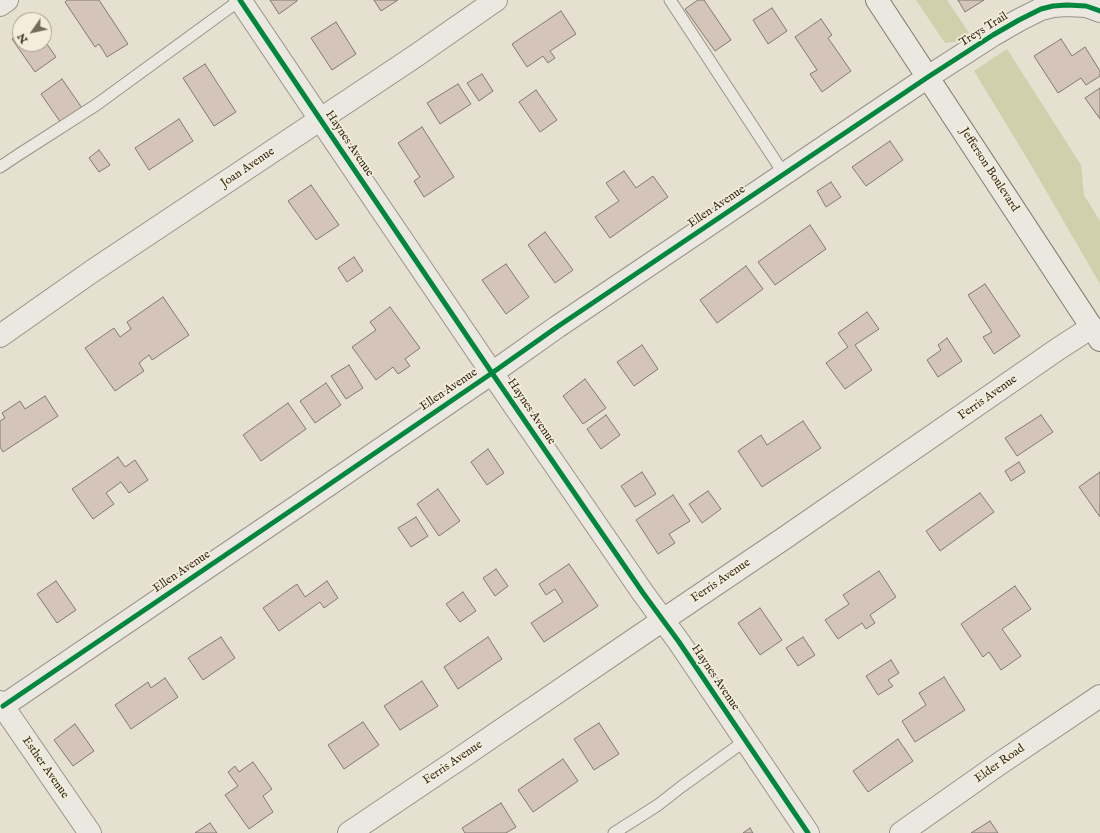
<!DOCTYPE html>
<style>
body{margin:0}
#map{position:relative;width:1100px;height:833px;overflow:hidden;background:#e5e0d0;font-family:"IM FELL English",serif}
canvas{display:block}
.north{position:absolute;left:12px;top:12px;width:40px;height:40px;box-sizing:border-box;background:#f3eddb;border:1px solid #a89f8e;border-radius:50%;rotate:236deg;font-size:11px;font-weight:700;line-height:16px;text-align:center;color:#37291b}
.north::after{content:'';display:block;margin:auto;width:14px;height:18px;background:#74695a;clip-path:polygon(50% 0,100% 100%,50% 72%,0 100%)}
</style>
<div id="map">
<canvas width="1100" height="833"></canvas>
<div class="north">N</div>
</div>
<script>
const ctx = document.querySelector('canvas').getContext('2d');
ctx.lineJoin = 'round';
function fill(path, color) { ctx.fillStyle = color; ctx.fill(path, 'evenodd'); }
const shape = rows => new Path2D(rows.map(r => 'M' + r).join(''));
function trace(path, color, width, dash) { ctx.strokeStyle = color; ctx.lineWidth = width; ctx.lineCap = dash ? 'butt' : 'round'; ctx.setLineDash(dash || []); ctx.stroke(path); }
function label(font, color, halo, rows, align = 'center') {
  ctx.font = font + ' "IM FELL English",serif'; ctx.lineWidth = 3.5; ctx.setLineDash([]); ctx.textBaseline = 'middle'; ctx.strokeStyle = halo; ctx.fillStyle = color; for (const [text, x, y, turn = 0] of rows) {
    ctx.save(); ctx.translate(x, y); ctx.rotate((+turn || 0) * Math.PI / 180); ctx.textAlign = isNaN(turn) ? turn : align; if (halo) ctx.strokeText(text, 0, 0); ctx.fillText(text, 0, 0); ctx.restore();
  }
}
const green = shape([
 [916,0,947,0,969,33,955,42,945,43],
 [1007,49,1081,165,1084,195,1100,221,1100,284,1031,165,974,71]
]);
const building = shape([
 [67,0,99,0,128,44,107,57,99,44,95,47,65,2,67,0],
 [270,0,297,0,297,1,279,14,270,0],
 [374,0,398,0,381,11,374,0],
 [698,0,704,0,731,40,715,51,685,9,698,0],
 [958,0,984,0,965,12,958,0],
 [772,8,787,31,768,44,753,20,772,8],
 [561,11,576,34,550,51,555,58,548,63,543,56,527,67,512,44,561,11],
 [821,19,832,35,828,38,851,71,822,92,810,74,817,70,795,37,821,19],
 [336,22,356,54,332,70,311,38,336,22],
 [20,33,20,44,44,44,44,40,56,57,35,72,12,39,20,33],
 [1061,39,1072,56,1085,47,1100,71,1100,76,1086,85,1081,78,1058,93,1034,56,1061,39],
 [205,64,236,112,214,126,183,78,205,64],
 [482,74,493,91,479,101,467,83,482,74],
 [62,79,82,108,61,123,41,94,62,79],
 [458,84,471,104,440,124,427,103,458,84],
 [1100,88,1100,119,1085,98,1100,88],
 [536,90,557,120,540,132,519,102,536,90],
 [179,119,193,141,149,170,135,148,179,119],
 [422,127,454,177,424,197,414,181,420,177,398,143,422,127],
 [890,141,903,160,866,186,852,167,890,141],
 [99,150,110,165,99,172,89,158,99,150],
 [624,171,636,188,653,176,668,197,610,238,595,217,619,201,606,183,624,171],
 [831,182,841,197,826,207,817,191,831,182],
 [311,185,339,225,316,240,288,201,311,185],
 [810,225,826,249,775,285,758,262,810,225],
 [545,232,573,270,555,283,528,245,545,232],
 [354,257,363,271,347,282,338,268,354,257],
 [506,264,529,297,506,314,482,280,506,264],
 [746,266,763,289,717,323,700,300,746,266],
 [985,284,1020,336,994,354,983,337,992,332,968,295,985,284],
 [163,297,189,335,152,360,149,355,139,363,144,371,115,391,85,348,114,328,120,337,131,329,127,322,163,297],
 [390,307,420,348,405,359,410,366,398,374,393,367,376,380,352,347,376,330,370,322,390,307],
 [867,312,879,329,855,345,872,370,845,389,826,363,848,347,838,333,867,312],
 [947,338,962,361,938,377,927,360,941,350,938,345,947,338],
 [642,345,658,369,634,386,617,362,642,345],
 [349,365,363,388,346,399,331,376,349,365],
 [585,379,606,408,583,424,563,396,585,379],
 [326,383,341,405,315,423,300,401,326,383],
 [45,396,58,416,3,452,0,447,0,421,5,418,2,413,20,401,25,409,45,396],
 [288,403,306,429,261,461,243,435,288,403],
 [606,415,620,435,601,449,587,429,606,415],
 [1041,415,1053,432,1017,456,1005,438,1041,415],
 [803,421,821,448,762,487,738,451,761,435,767,445,803,421],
 [488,449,504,473,487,485,471,462,488,449],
 [118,457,125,467,135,460,148,480,129,493,121,482,106,493,114,504,93,519,72,489,118,457],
 [1019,462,1025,472,1011,481,1005,471,1019,462],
 [642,472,656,494,635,507,621,486,642,472],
 [1100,472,1100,517,1079,487,1100,472],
 [438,489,460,521,439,536,417,504,438,489],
 [708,491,721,509,702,523,689,504,708,491],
 [980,493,994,512,940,551,926,531,980,493],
 [673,495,690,521,669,534,675,543,658,554,636,520,673,495],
 [416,517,428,536,411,547,398,528,416,517],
 [569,564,598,606,544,642,531,623,563,602,555,589,546,595,539,584,569,564],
 [496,569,508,586,495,596,483,578,496,569],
 [879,571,896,597,870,615,875,623,866,629,862,623,838,639,825,620,849,604,843,595,879,571],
 [56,581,76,610,57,623,37,594,56,581],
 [327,581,338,598,324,608,320,602,279,631,263,608,297,584,305,597,327,581],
 [1015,586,1031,609,1002,629,1021,656,1001,670,989,652,983,657,961,624,1015,586],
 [463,592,476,611,460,622,446,604,463,592],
 [760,608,782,640,760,655,738,623,760,608],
 [221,637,235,658,203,680,188,658,221,637],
 [488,637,502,659,458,689,444,667,488,637],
 [803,637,815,655,798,666,786,648,803,637],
 [891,660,899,673,888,680,893,686,878,695,866,676,891,660],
 [944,677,965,710,915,742,902,721,926,705,919,693,944,677],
 [165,678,178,697,131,729,115,705,148,682,151,688,165,678],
 [422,681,438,706,400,730,384,706,422,681],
 [363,722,379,745,344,769,328,745,363,722],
 [599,723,619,754,594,770,574,739,599,723],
 [75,724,94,751,73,766,54,740,75,724],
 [898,739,913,761,868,792,853,771,898,739],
 [563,759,578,781,533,812,518,790,563,759],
 [253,762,272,789,263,796,273,812,249,829,225,795,238,786,228,772,235,766,239,772,253,762],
 [501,803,516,827,506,833,465,833,462,828,501,803],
 [990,821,998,833,971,833,990,821],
 [210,823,217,833,195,833,210,823],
 [750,828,753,833,743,833,750,828]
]);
const lane = shape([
 [670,0,784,174],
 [0,167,18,155,96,105,240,0],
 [614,833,658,805,681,787,746,740]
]);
const street = shape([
 [240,0,320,119,492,373,643,593,679,642,808,833],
 [0,5,7,0],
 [0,336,91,272,414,57,496,0],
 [0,702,90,833],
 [3,706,302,503,492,373,557,327,928,77,993,35,1019,20,1041,9,1053,6,1067,5,1086,6,1100,11],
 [349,833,459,759,663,620,786,537,1058,349,1092,327],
 [901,833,999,764,1100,696]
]);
const secondary = shape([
 [877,0,1100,340]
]);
const cycleway = shape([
 [240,0,320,119,492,373,643,593,679,642,808,833],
 [3,706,302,503,492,373,557,327,928,77,993,35,1019,20,1041,9,1053,6,1067,5,1086,6,1100,11]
]);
const streetNames = [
 ["Treys Trail",984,30,-32],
 ["Haynes Avenue",349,144,56],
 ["Joan Avenue",248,168,-34],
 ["Jefferson Boulevard",989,170,57],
 ["Ellen Avenue",717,207,-34],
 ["Ellen Avenue",449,390,-34],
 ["Ferris Avenue",988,398,-35],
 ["Haynes Avenue",531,412,56],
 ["Ellen Avenue",182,572,-34],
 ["Ferris Avenue",721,581,-34],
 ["Haynes Avenue",715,678,56],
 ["Ferris Avenue",453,763,-34],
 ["Elder Road",1000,764,-35],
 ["Esther Avenue",45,768,55]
];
fill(green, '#d1d0ad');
fill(building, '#d4c4b9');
trace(building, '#807b71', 1);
trace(lane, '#99948a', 13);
trace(street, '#99948a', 24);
trace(secondary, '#807b71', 24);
trace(lane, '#eae8e0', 11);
trace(street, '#eae8e0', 22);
trace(secondary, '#eae8e0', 22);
trace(cycleway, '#00873e', 5);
label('12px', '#37291b', '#f3eddb', streetNames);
</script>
